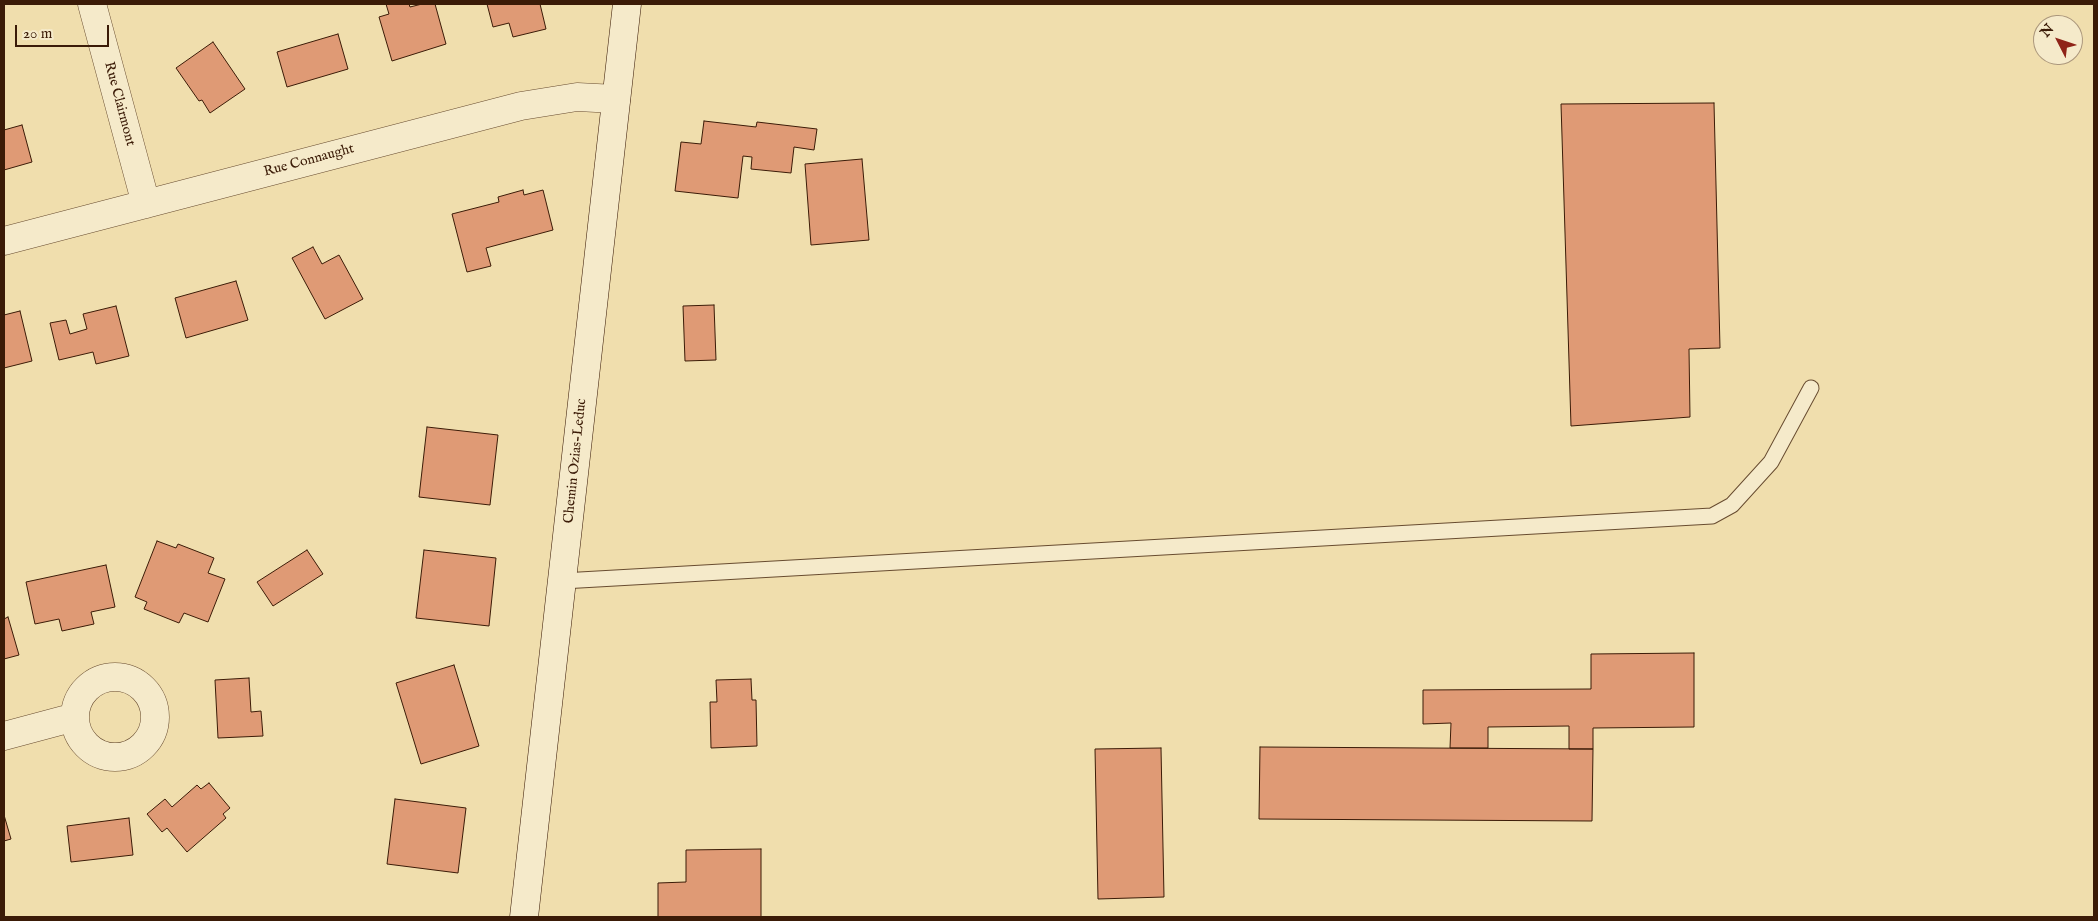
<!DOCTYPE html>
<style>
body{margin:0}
#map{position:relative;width:2098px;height:921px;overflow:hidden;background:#f0dead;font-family:"IM FELL English",serif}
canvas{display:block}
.frame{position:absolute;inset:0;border:5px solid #3b1b07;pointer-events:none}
.north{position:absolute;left:2033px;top:15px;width:50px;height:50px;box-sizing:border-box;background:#f5eaca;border:1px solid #ab977c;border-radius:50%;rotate:311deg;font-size:14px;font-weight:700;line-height:20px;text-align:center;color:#3b1b07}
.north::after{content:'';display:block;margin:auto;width:18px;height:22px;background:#8f2418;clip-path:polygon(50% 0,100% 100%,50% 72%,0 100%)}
.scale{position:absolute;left:15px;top:25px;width:94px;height:22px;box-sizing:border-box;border:2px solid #3b1b07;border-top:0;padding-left:6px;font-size:15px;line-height:18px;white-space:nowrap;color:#3b1b07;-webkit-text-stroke:4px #f5eaca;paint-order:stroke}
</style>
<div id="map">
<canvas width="2098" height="921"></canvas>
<div class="frame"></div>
<div class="north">N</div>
<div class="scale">20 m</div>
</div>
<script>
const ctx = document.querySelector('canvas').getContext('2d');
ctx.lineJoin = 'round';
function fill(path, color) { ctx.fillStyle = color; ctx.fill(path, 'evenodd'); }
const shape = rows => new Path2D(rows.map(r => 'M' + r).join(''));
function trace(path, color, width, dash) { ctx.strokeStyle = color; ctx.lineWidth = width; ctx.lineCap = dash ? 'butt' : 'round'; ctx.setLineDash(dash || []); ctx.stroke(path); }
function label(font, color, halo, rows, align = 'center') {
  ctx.font = font + ' "IM FELL English",serif'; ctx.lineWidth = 4.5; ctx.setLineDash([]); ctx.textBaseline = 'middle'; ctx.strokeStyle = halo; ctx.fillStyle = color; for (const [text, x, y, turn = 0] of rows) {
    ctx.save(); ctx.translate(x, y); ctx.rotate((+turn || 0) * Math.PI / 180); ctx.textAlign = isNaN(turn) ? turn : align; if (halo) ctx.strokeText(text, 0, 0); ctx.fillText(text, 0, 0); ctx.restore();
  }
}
const building = shape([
 [386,4,409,4,410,7,422,4,435,4,446,44,392,61,379,17,389,14,386,4],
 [487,4,540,4,546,29,513,37,509,23,493,27,487,4],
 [338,34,348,69,287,87,277,52,338,34],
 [213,42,245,89,210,113,202,100,199,101,176,68,213,42],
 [1714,103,1720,348,1689,349,1690,417,1571,426,1561,104,1714,103],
 [704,121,756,127,757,122,817,129,814,150,794,147,791,173,751,169,752,157,743,156,738,198,675,191,681,142,701,144,704,121],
 [22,125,32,162,4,170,4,130,22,125],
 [862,159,869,240,811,245,805,164,862,159],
 [523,190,524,195,543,190,553,230,486,248,491,266,467,272,452,214,499,202,498,197,523,190],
 [313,247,322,264,339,255,363,299,325,319,292,258,313,247],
 [236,281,248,320,186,338,175,298,236,281],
 [714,305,716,360,685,361,683,306,714,305],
 [116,306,129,356,96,364,93,352,59,360,50,323,66,320,70,334,87,329,83,314,116,306],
 [20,311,32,361,4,368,4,315,20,311],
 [427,427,498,435,490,505,419,497,427,427],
 [157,541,176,548,178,544,214,558,208,573,225,579,208,622,184,613,179,623,144,609,147,602,135,597,157,541],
 [307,550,323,574,273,606,257,582,307,550],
 [424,550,496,558,489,626,416,618,424,550],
 [106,565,115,607,91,612,94,624,62,631,59,619,35,624,26,582,106,565],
 [8,617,19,655,4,659,4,619,8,617],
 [1694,653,1694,727,1593,728,1593,749,1569,749,1569,726,1488,727,1488,748,1450,748,1451,723,1423,724,1423,690,1591,689,1591,654,1694,653],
 [454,665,479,746,421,764,396,683,454,665],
 [249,678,251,712,261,711,263,736,218,738,215,680,249,678],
 [751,679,752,700,756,700,757,746,711,748,710,702,717,702,716,680,751,679],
 [1260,747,1593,749,1592,821,1259,819,1260,747],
 [1161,748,1164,897,1098,899,1095,749,1161,748],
 [209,783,230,808,223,814,226,818,187,852,167,828,162,832,147,814,165,799,172,807,197,785,201,789,209,783],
 [395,799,466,808,458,873,387,864,395,799],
 [4,815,11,839,4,841,4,815],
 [129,818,133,855,71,862,67,826,129,818],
 [761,849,761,917,658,917,658,883,686,882,686,850,761,849]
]);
const lane = shape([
 [562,581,1712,516,1732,505,1771,462,1811,388]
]);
const street = shape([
 [92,4,146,204],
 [4,241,521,106,577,97,616,99],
 '75 717a40 40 0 1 1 80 0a40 40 0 1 1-80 0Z',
 [4,736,75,717]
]);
const secondary = shape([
 [524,917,627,4]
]);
const streetNames = [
 ["Rue Clairmont",119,104,75],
 ["Rue Connaught",309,161,-15],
 ["Chemin Ozias-Leduc",576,461,-84]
];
fill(building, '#df9a75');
trace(building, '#3b1b07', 1);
trace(lane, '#684c30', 17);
trace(street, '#684c30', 29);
trace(secondary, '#3b1b07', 29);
trace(lane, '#f5eaca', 15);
trace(street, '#f5eaca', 28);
trace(secondary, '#f5eaca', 28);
label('14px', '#3b1b07', '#f5eaca', streetNames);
</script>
